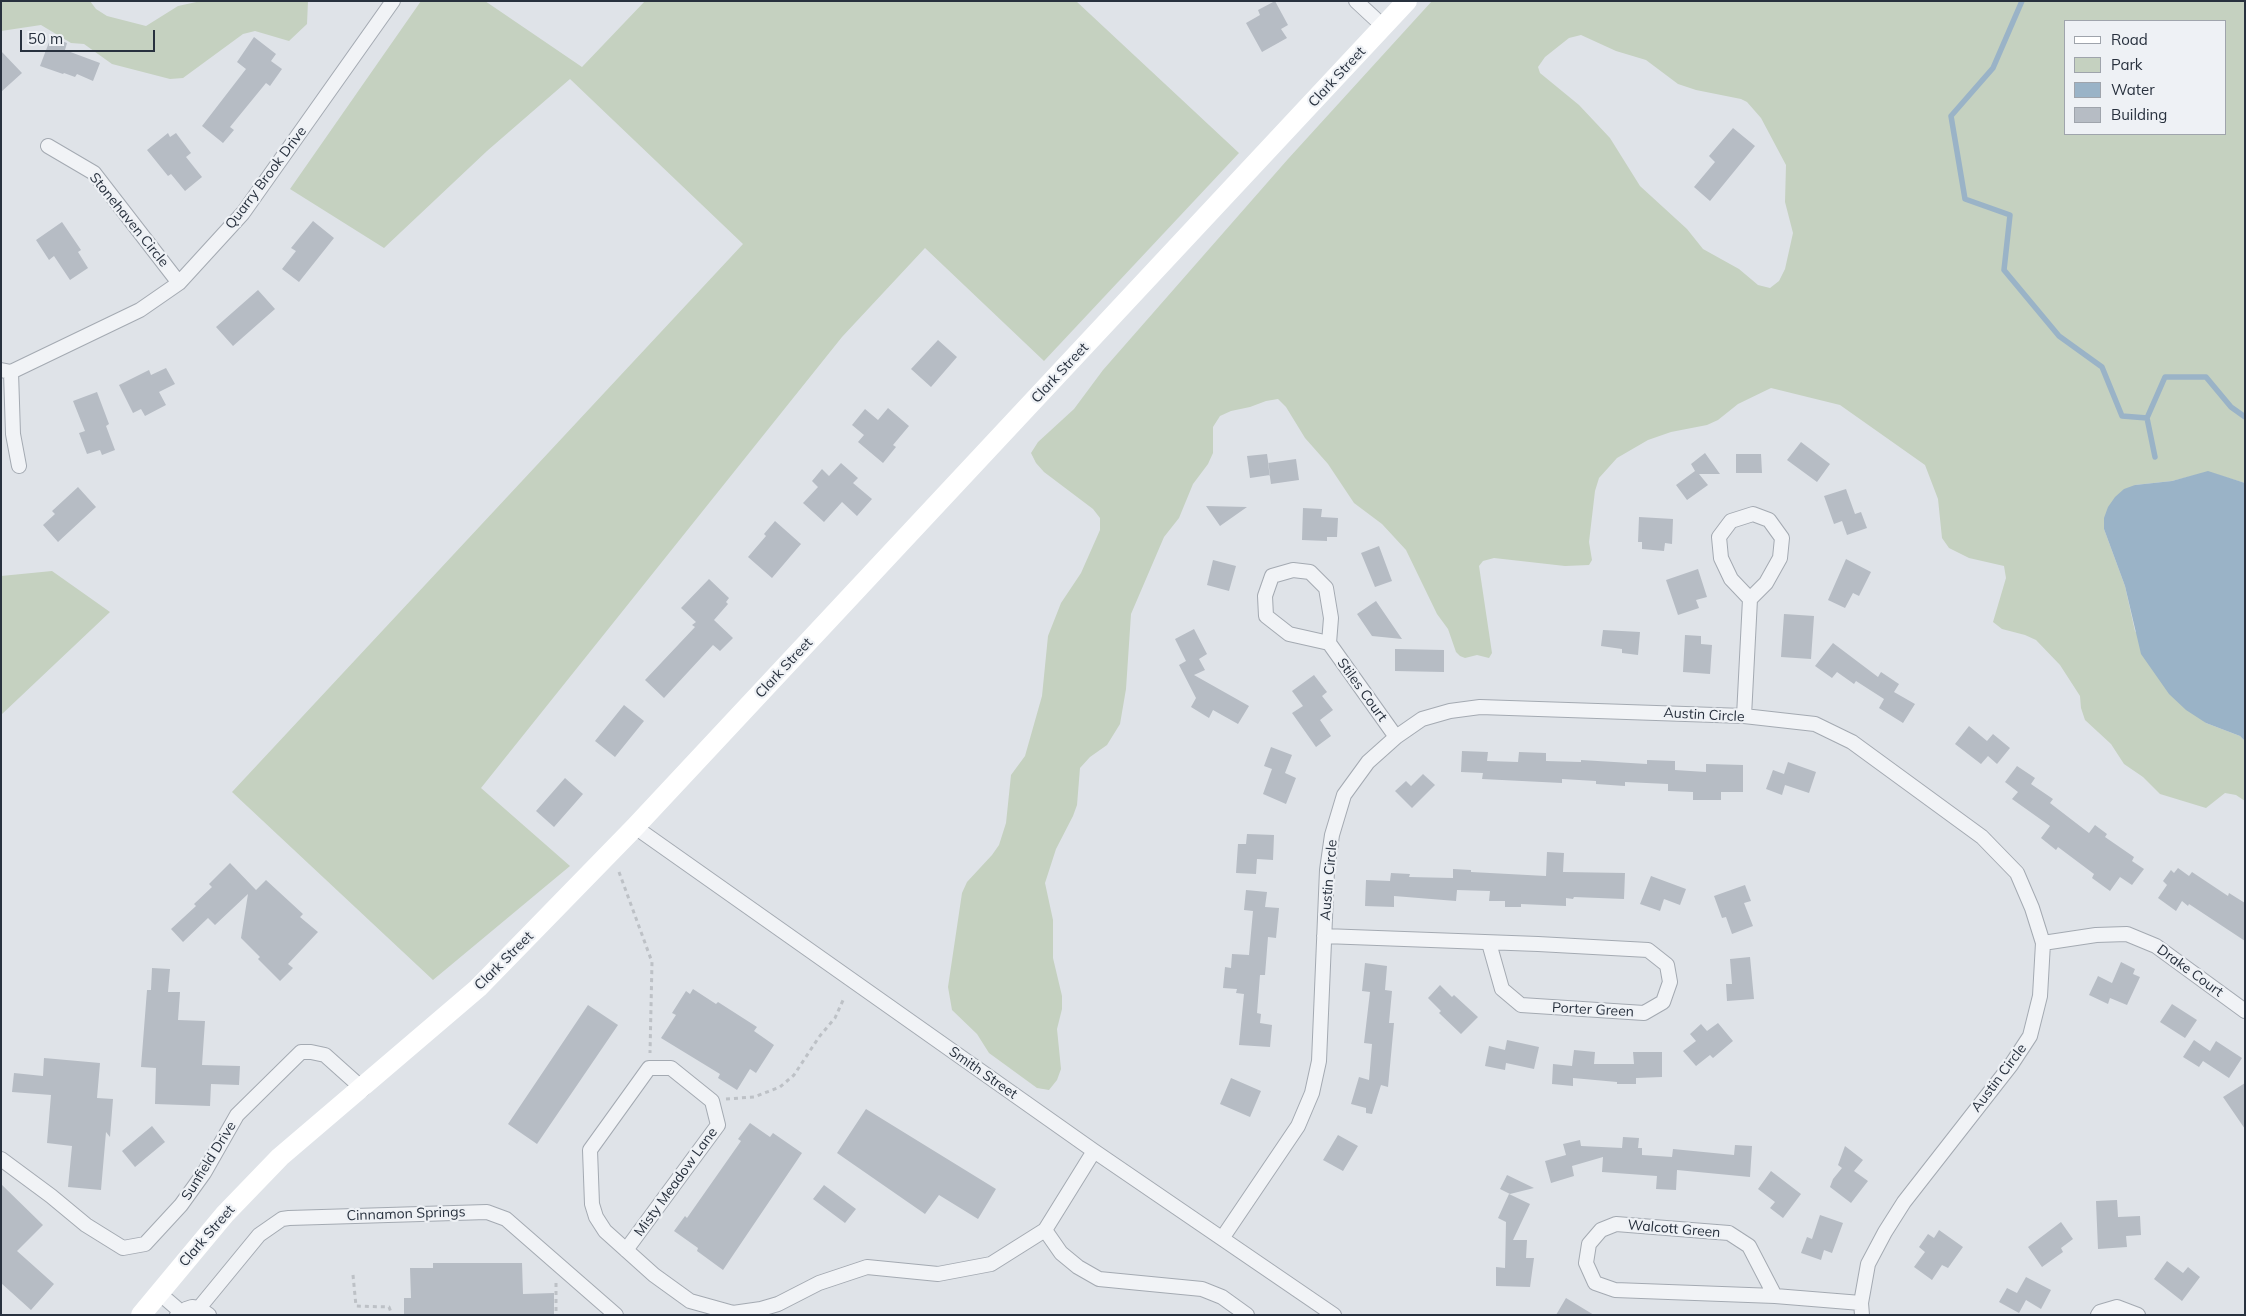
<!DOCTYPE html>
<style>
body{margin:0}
#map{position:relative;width:2246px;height:1316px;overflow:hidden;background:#dfe3e8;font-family:Mulish,sans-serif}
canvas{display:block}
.frame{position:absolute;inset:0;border:2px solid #28313e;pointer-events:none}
.legend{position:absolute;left:2064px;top:20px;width:162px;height:115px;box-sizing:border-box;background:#eef1f5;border:1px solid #9fa4ac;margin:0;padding:6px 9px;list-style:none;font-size:15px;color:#28313e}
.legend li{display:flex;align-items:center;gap:10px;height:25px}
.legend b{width:25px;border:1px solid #9fa4ac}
.scale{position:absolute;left:20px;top:30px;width:135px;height:22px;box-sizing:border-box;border:2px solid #28313e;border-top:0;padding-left:6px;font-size:15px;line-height:18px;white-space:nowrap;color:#28313e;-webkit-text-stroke:4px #eef1f5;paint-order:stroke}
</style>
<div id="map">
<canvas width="2246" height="1316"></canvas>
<div class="frame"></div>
<ul class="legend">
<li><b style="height:6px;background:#fff"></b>Road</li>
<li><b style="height:14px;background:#c5d1c0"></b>Park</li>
<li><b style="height:14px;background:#9ab3c7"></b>Water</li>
<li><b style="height:14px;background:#b6bcc4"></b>Building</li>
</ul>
<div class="scale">50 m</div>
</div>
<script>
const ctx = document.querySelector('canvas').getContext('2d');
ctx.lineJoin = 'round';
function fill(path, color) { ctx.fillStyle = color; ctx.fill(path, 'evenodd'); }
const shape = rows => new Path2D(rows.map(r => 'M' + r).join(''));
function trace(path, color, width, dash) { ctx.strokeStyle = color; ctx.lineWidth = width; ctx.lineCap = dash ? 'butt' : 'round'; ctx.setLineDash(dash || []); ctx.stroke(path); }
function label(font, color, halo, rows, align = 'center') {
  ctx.font = font + ' Mulish,sans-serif'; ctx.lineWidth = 4.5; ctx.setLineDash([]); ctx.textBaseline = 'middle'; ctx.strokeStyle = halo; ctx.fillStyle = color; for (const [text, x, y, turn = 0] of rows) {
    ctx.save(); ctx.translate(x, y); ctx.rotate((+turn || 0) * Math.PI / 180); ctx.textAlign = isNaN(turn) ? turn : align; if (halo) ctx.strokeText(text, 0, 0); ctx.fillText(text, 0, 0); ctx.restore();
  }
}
const green = shape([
 [1,1,90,1,96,9,107,16,146,26,178,6,201,1,308,1,307,24,289,41,255,31,243,34,183,78,170,79,112,64,84,44,71,43,41,25,1,31],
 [421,1,485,1,582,67,645,1,1076,1,1239,153,1044,361,925,248,842,337,481,788,570,866,433,980,232,792,743,244,570,79,487,151,384,248,290,189],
 [1432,1,2245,1,2245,483,2208,472,2172,481,2135,485,2104,529,2125,586,2135,631,2206,723,2240,736,2245,741,2245,801,2236,795,2225,793,2206,808,2160,794,2143,777,2124,764,2111,744,2085,720,2081,708,2080,696,2060,665,2036,640,2025,635,2002,629,1993,622,2006,578,2004,566,1969,558,1949,548,1942,538,1938,499,1925,465,1840,405,1771,388,1738,404,1718,420,1707,425,1671,432,1648,440,1617,458,1599,478,1595,491,1589,542,1592,560,1589,565,1565,566,1494,558,1483,561,1479,566,1492,653,1489,658,1477,655,1465,658,1460,656,1456,652,1448,629,1437,614,1406,550,1382,524,1354,503,1328,464,1305,438,1286,407,1278,399,1266,401,1250,407,1231,411,1220,416,1213,427,1213,453,1208,464,1193,484,1179,518,1164,537,1131,614,1126,689,1120,724,1107,745,1090,757,1080,768,1077,805,1073,816,1056,849,1045,883,1053,920,1053,958,1062,996,1062,1009,1057,1029,1061,1069,1057,1080,1049,1090,1037,1088,989,1053,977,1034,952,1010,948,987,962,893,967,882,992,855,999,845,1006,823,1011,775,1025,756,1042,696,1048,636,1061,603,1081,573,1100,530,1100,518,1093,509,1044,472,1036,463,1031,453,1038,442,1074,409,1103,370,1288,159],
 [2065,21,2225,21,2225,134,2065,134],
 [1581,35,1616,51,1646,60,1678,84,1696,90,1741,99,1747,102,1761,118,1786,165,1785,202,1793,233,1785,269,1779,281,1770,288,1758,285,1739,269,1703,249,1687,229,1640,186,1610,138,1579,105,1540,73,1538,67,1545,57,1569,38],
 [52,571,110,612,1,715,1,576]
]);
const water = shape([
 [2208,471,2245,483,2245,741,2240,736,2206,723,2186,710,2169,694,2141,654,2125,586,2104,529,2104,518,2108,507,2115,497,2124,489,2135,485,2172,481]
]);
const stream = shape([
 [2022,1,1993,68,1951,116,1965,199,2010,215,2004,270,2059,336,2102,367,2122,416,2147,418,2165,377,2206,377,2231,407,2245,417],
 [2147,418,2155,457]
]);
const building = shape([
 [1275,1,1288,25,1281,29,1287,38,1262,52,1246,23,1260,15,1258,10],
 [51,37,67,43,65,50,100,63,93,81,77,74,75,77,64,73,63,74,40,66],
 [254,37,276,54,271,61,282,69,270,86,266,83,230,127,234,130,223,143,202,126,246,69,237,62],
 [1,51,22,73,1,92],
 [1733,128,1755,146,1710,201,1694,187,1715,162,1709,156],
 [168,133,170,137,176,133,191,153,186,157,202,177,185,191,171,174,168,176,147,150],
 [313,221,334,238,299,282,282,269,296,251,291,248],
 [62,222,81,250,78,252,88,268,70,280,54,256,49,260,36,240],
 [258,290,275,309,233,346,216,327],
 [938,340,957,357,931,387,911,369],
 [166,368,175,384,159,392,166,405,145,416,141,409,133,413,119,385,149,370,151,375],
 [97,392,109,424,106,426,115,450,102,455,100,450,87,454,79,433,85,431,73,401],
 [888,408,909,426,893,445,896,447,883,463,858,442,864,435,852,425,865,409,878,420],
 [1801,442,1830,464,1817,482,1787,460],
 [1705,453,1720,474,1699,474,1708,485,1687,500,1676,485,1695,471,1691,464],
 [1267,454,1270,475,1250,478,1247,456],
 [1736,454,1761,454,1762,473,1736,473],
 [1296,459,1299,480,1271,484,1268,463],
 [841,463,858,478,853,483,872,499,857,516,842,502,824,522,803,503,818,487,812,481,822,469,829,476],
 [78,487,96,507,58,542,43,525,55,514,52,511],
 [1846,489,1855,514,1861,512,1867,528,1847,535,1842,521,1834,524,1824,496],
 [1206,506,1247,507,1220,526],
 [1303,508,1322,509,1321,517,1338,518,1337,537,1327,537,1327,541,1302,540],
 [1639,517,1673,519,1672,544,1665,543,1664,551,1642,549,1642,542,1638,542],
 [775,521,801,544,772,578,748,557,766,536,764,534],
 [1379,546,1392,581,1375,587,1361,553],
 [1846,559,1871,572,1859,596,1853,593,1845,608,1828,600],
 [1213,560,1236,566,1229,591,1207,585],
 [1698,569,1707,597,1696,600,1699,608,1678,615,1666,580],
 [709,579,729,598,726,602,728,604,714,620,733,638,720,651,713,645,664,698,645,680,695,627,692,625,696,622,681,608],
 [1376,601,1402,639,1372,636,1357,614],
 [1784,614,1814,616,1811,659,1781,657],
 [1194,629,1207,654,1199,659,1205,670,1194,675,1249,706,1238,724,1213,710,1209,718,1191,707,1196,698,1179,665,1186,661,1175,639],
 [1603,630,1640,632,1638,655,1622,653,1622,649,1601,646],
 [1685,635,1701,636,1701,644,1712,645,1710,674,1683,672],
 [1833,643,1878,677,1881,672,1899,684,1894,692,1915,704,1903,723,1879,708,1884,699,1856,681,1854,684,1837,672,1832,678,1815,666],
 [1395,649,1444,650,1444,672,1395,671],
 [1314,675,1327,692,1322,696,1333,710,1320,720,1331,736,1316,747,1292,713,1303,706,1292,691],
 [624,705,644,721,615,757,595,741],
 [1969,726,1987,741,1993,734,2010,748,1997,764,1988,756,1981,764,1955,744],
 [1271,747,1292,755,1285,773,1296,778,1286,804,1263,794,1272,769,1264,766],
 [1462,751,1488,752,1487,761,1518,762,1519,752,1546,753,1546,761,1581,762,1581,760,1647,764,1647,760,1675,761,1675,770,1706,772,1706,764,1743,765,1743,792,1721,792,1721,800,1693,800,1693,792,1668,791,1668,784,1625,782,1625,786,1596,784,1596,781,1562,779,1562,783,1482,779,1483,773,1461,772],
 [1788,762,1816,772,1809,793,1785,785,1782,795,1766,789,1773,770,1784,774],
 [2017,766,2035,778,2031,784,2053,799,2050,803,2089,833,2095,825,2107,834,2105,837,2134,857,2132,861,2144,869,2132,885,2120,877,2110,891,2092,878,2094,874,2058,847,2056,850,2041,838,2050,826,2012,799,2018,792,2005,782],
 [1423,774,1435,785,1412,808,1395,791,1406,781,1411,786],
 [565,778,583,794,554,827,536,811],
 [1247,834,1274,835,1273,860,1257,859,1256,874,1236,873,1238,844,1246,844],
 [1547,852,1564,853,1563,872,1625,873,1624,899,1574,897,1573,899,1566,898,1566,906,1521,904,1521,907,1505,907,1505,901,1489,901,1490,891,1457,890,1456,901,1394,896,1394,907,1365,906,1366,880,1390,881,1391,873,1410,874,1409,877,1453,878,1453,869,1471,870,1471,872,1546,876],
 [230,863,256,890,266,880,303,914,300,917,318,932,288,964,293,968,280,981,258,959,260,957,241,938,248,894,215,925,208,918,183,942,171,929,196,906,194,904,212,887,209,884],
 [2178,868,2189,876,2192,872,2228,896,2229,893,2245,903,2245,941,2189,904,2188,906,2182,901,2176,911,2158,898,2167,885,2163,881,2171,870,2174,873],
 [1651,876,1686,889,1680,905,1664,899,1660,911,1640,904],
 [1745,885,1751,901,1744,903,1753,926,1732,934,1726,917,1722,918,1714,896],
 [1246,890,1267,892,1265,907,1279,908,1276,938,1268,937,1265,975,1260,975,1257,1013,1261,1014,1260,1023,1272,1025,1270,1047,1239,1045,1244,994,1236,993,1237,989,1223,988,1225,967,1231,968,1232,954,1249,955,1253,911,1244,910],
 [1750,957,1754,999,1727,1001,1726,984,1732,984,1730,959],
 [2121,962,2135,969,2133,974,2140,977,2127,1005,2110,998,2108,1004,2089,995,2098,976,2112,983],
 [1365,963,1387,966,1385,990,1392,991,1389,1023,1394,1023,1388,1087,1381,1085,1372,1114,1366,1113,1366,1108,1351,1104,1359,1077,1369,1080,1372,1044,1364,1043,1370,992,1362,991],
 [152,968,170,969,168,992,180,992,178,1020,205,1021,202,1065,240,1066,239,1085,211,1084,210,1106,155,1104,156,1068,141,1067,147,990,151,990],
 [1440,985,1452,997,1454,995,1478,1017,1461,1034,1439,1013,1441,1011,1428,998],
 [693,989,716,1004,718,1002,757,1027,754,1031,774,1045,756,1073,750,1069,737,1090,718,1078,720,1074,661,1038,676,1015,672,1013,686,991,690,994],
 [2172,1004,2197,1020,2185,1038,2160,1022],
 [588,1005,618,1025,537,1144,508,1124],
 [1718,1023,1733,1041,1713,1058,1710,1055,1696,1066,1683,1051,1696,1041,1690,1034,1701,1024,1707,1031],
 [1507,1040,1539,1047,1534,1069,1506,1063,1505,1070,1485,1066,1489,1046,1505,1050],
 [2194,1040,2210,1051,2216,1041,2242,1058,2229,1078,2203,1061,2199,1067,2183,1057],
 [1574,1050,1595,1052,1594,1064,1634,1064,1633,1052,1662,1052,1662,1077,1636,1078,1636,1084,1617,1084,1617,1082,1573,1078,1573,1086,1552,1084,1553,1064,1572,1066],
 [44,1058,100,1063,97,1098,113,1099,110,1137,106,1132,101,1190,68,1187,72,1146,47,1143,51,1095,12,1092,14,1073,43,1076],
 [1231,1078,1261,1091,1250,1117,1220,1104],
 [2245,1083,2245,1129,2223,1097],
 [866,1109,996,1189,978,1219,939,1195,925,1214,837,1153],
 [750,1123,770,1137,773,1133,802,1153,723,1270,697,1251,698,1248,674,1231,685,1216,687,1218,741,1141,738,1139],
 [152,1126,165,1142,135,1167,122,1151],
 [1338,1135,1358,1146,1343,1171,1323,1160],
 [1623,1137,1639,1138,1638,1148,1642,1148,1642,1155,1672,1157,1673,1149,1734,1155,1735,1145,1752,1146,1750,1177,1677,1170,1676,1190,1656,1189,1657,1176,1602,1172,1603,1157,1572,1166,1574,1176,1551,1183,1545,1161,1566,1155,1563,1144,1580,1140,1581,1146,1622,1148],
 [1845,1146,1863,1160,1854,1171,1868,1181,1851,1203,1830,1187,1833,1179,1842,1168,1838,1165],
 [1771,1171,1801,1194,1783,1218,1770,1208,1775,1202,1758,1189],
 [1507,1175,1534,1188,1510,1194,1500,1189],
 [1,1184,43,1225,17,1251,54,1284,31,1310,1,1283],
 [824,1185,856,1209,845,1223,813,1199],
 [1509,1194,1530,1204,1513,1240,1527,1240,1526,1258,1534,1258,1530,1287,1496,1286,1496,1267,1505,1268,1506,1222,1498,1218],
 [2117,1200,2118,1217,2140,1216,2141,1235,2126,1236,2127,1247,2098,1249,2096,1201],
 [1820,1215,1843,1223,1832,1253,1824,1250,1821,1260,1801,1253,1807,1237,1812,1239],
 [2061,1222,2073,1239,2061,1248,2063,1252,2042,1267,2028,1247],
 [1939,1230,1963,1247,1948,1268,1942,1265,1932,1280,1914,1267,1925,1252,1919,1247,1928,1234,1934,1238],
 [2167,1261,2183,1273,2188,1267,2200,1277,2182,1301,2154,1279],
 [433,1263,522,1263,523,1294,554,1293,554,1315,404,1315,404,1298,411,1298,410,1268,433,1268],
 [2026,1277,2051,1290,2041,1309,2026,1300,2019,1313,1999,1302,2007,1288,2017,1293],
 [1566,1298,1594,1315,1556,1315]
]);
const path = shape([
 [619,872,652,962,650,1053],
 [726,1099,754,1097,780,1087,794,1075,819,1037,835,1018,844,998],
 [353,1275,356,1306,389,1307,392,1315],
 [556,1283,556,1315]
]);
const street = shape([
 [1356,1,1384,27],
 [48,146,94,173,179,283],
 [1,370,11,372,140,310,179,283,243,213,393,1],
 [11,372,13,434,19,466],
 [1329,643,1289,634,1266,616,1265,596,1272,576,1293,570,1310,572,1326,588,1331,618,1329,643,1396,737],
 [1744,716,1750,599,1766,583,1780,558,1782,538,1769,520,1753,514,1731,521,1719,537,1721,558,1731,579,1750,599],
 [635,827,1094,1151,1334,1315],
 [1324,936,1538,944,1648,950,1667,965,1670,982,1663,1002,1644,1013,1521,1005,1502,989,1489,943],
 [2043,943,2096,935,2127,934,2156,946,2245,1011],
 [1,1159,51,1196,86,1225,123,1248,145,1244,181,1205,204,1173,237,1115,301,1052,311,1052,325,1055,363,1089],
 [1616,1224,1729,1233,1749,1246,1775,1296,1615,1290,1595,1283,1586,1263,1589,1244,1601,1230,1616,1224],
 [1045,1230,1061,1253,1078,1267,1099,1279,1202,1289,1222,1297,1247,1315],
 [1223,1237,1298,1126,1312,1093,1319,1061,1327,870,1332,835,1344,795,1368,762,1396,737,1422,719,1450,711,1480,707,1744,716,1815,724,1852,742,1982,837,2017,873,2032,908,2043,943,2040,996,2030,1036,2011,1065,1904,1202,1885,1232,1868,1264,1861,1303,1862,1315],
 [626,1250,718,1125,712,1101,671,1068,649,1068,590,1150,592,1204,596,1217,605,1231,654,1275,690,1301,733,1313,761,1309,778,1304,819,1283,867,1267,938,1274,991,1264,1045,1230,1094,1151],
 [159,1293,180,1311],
 [1775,1296,1861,1303],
 [199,1308,259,1235,282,1219,289,1218,487,1212,506,1219,616,1315],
 [177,1315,186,1309,192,1307,199,1308,209,1315],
 [2098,1315,2100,1312,2117,1307,2138,1315]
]);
const secondary = shape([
 [141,1315,225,1214,280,1157,478,988,635,827,1407,1]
]);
const streetNames = [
 ["Clark Street",1337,77,-47],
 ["Quarry Brook Drive",266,178,-53],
 ["Stonehaven Circle",129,220,51],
 ["Clark Street",1060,373,-47],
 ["Clark Street",784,668,-47],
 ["Stiles Court",1362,690,54],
 ["Austin Circle",1704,715,3],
 ["Austin Circle",1329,880,-85],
 ["Clark Street",504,961,-45],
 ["Drake Court",2190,971,36],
 ["Porter Green",1593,1010,3],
 ["Smith Street",983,1073,35],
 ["Austin Circle",1999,1078,-53],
 ["Sunfield Drive",209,1161,-58],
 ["Misty Meadow Lane",676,1182,-54],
 ["Cinnamon Springs",406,1214,-2],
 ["Walcott Green",1674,1229,5],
 ["Clark Street",207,1236,-49]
];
fill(green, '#c5d1c0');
fill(water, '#9ab3c7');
trace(stream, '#9ab3c7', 5.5);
fill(building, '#b6bcc4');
trace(street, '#a4aab2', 16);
trace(path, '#bdc1c6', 3, [4, 4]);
trace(street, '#f1f3f6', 14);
trace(secondary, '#fff', 20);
label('14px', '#28313e', '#eef1f5', streetNames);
</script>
